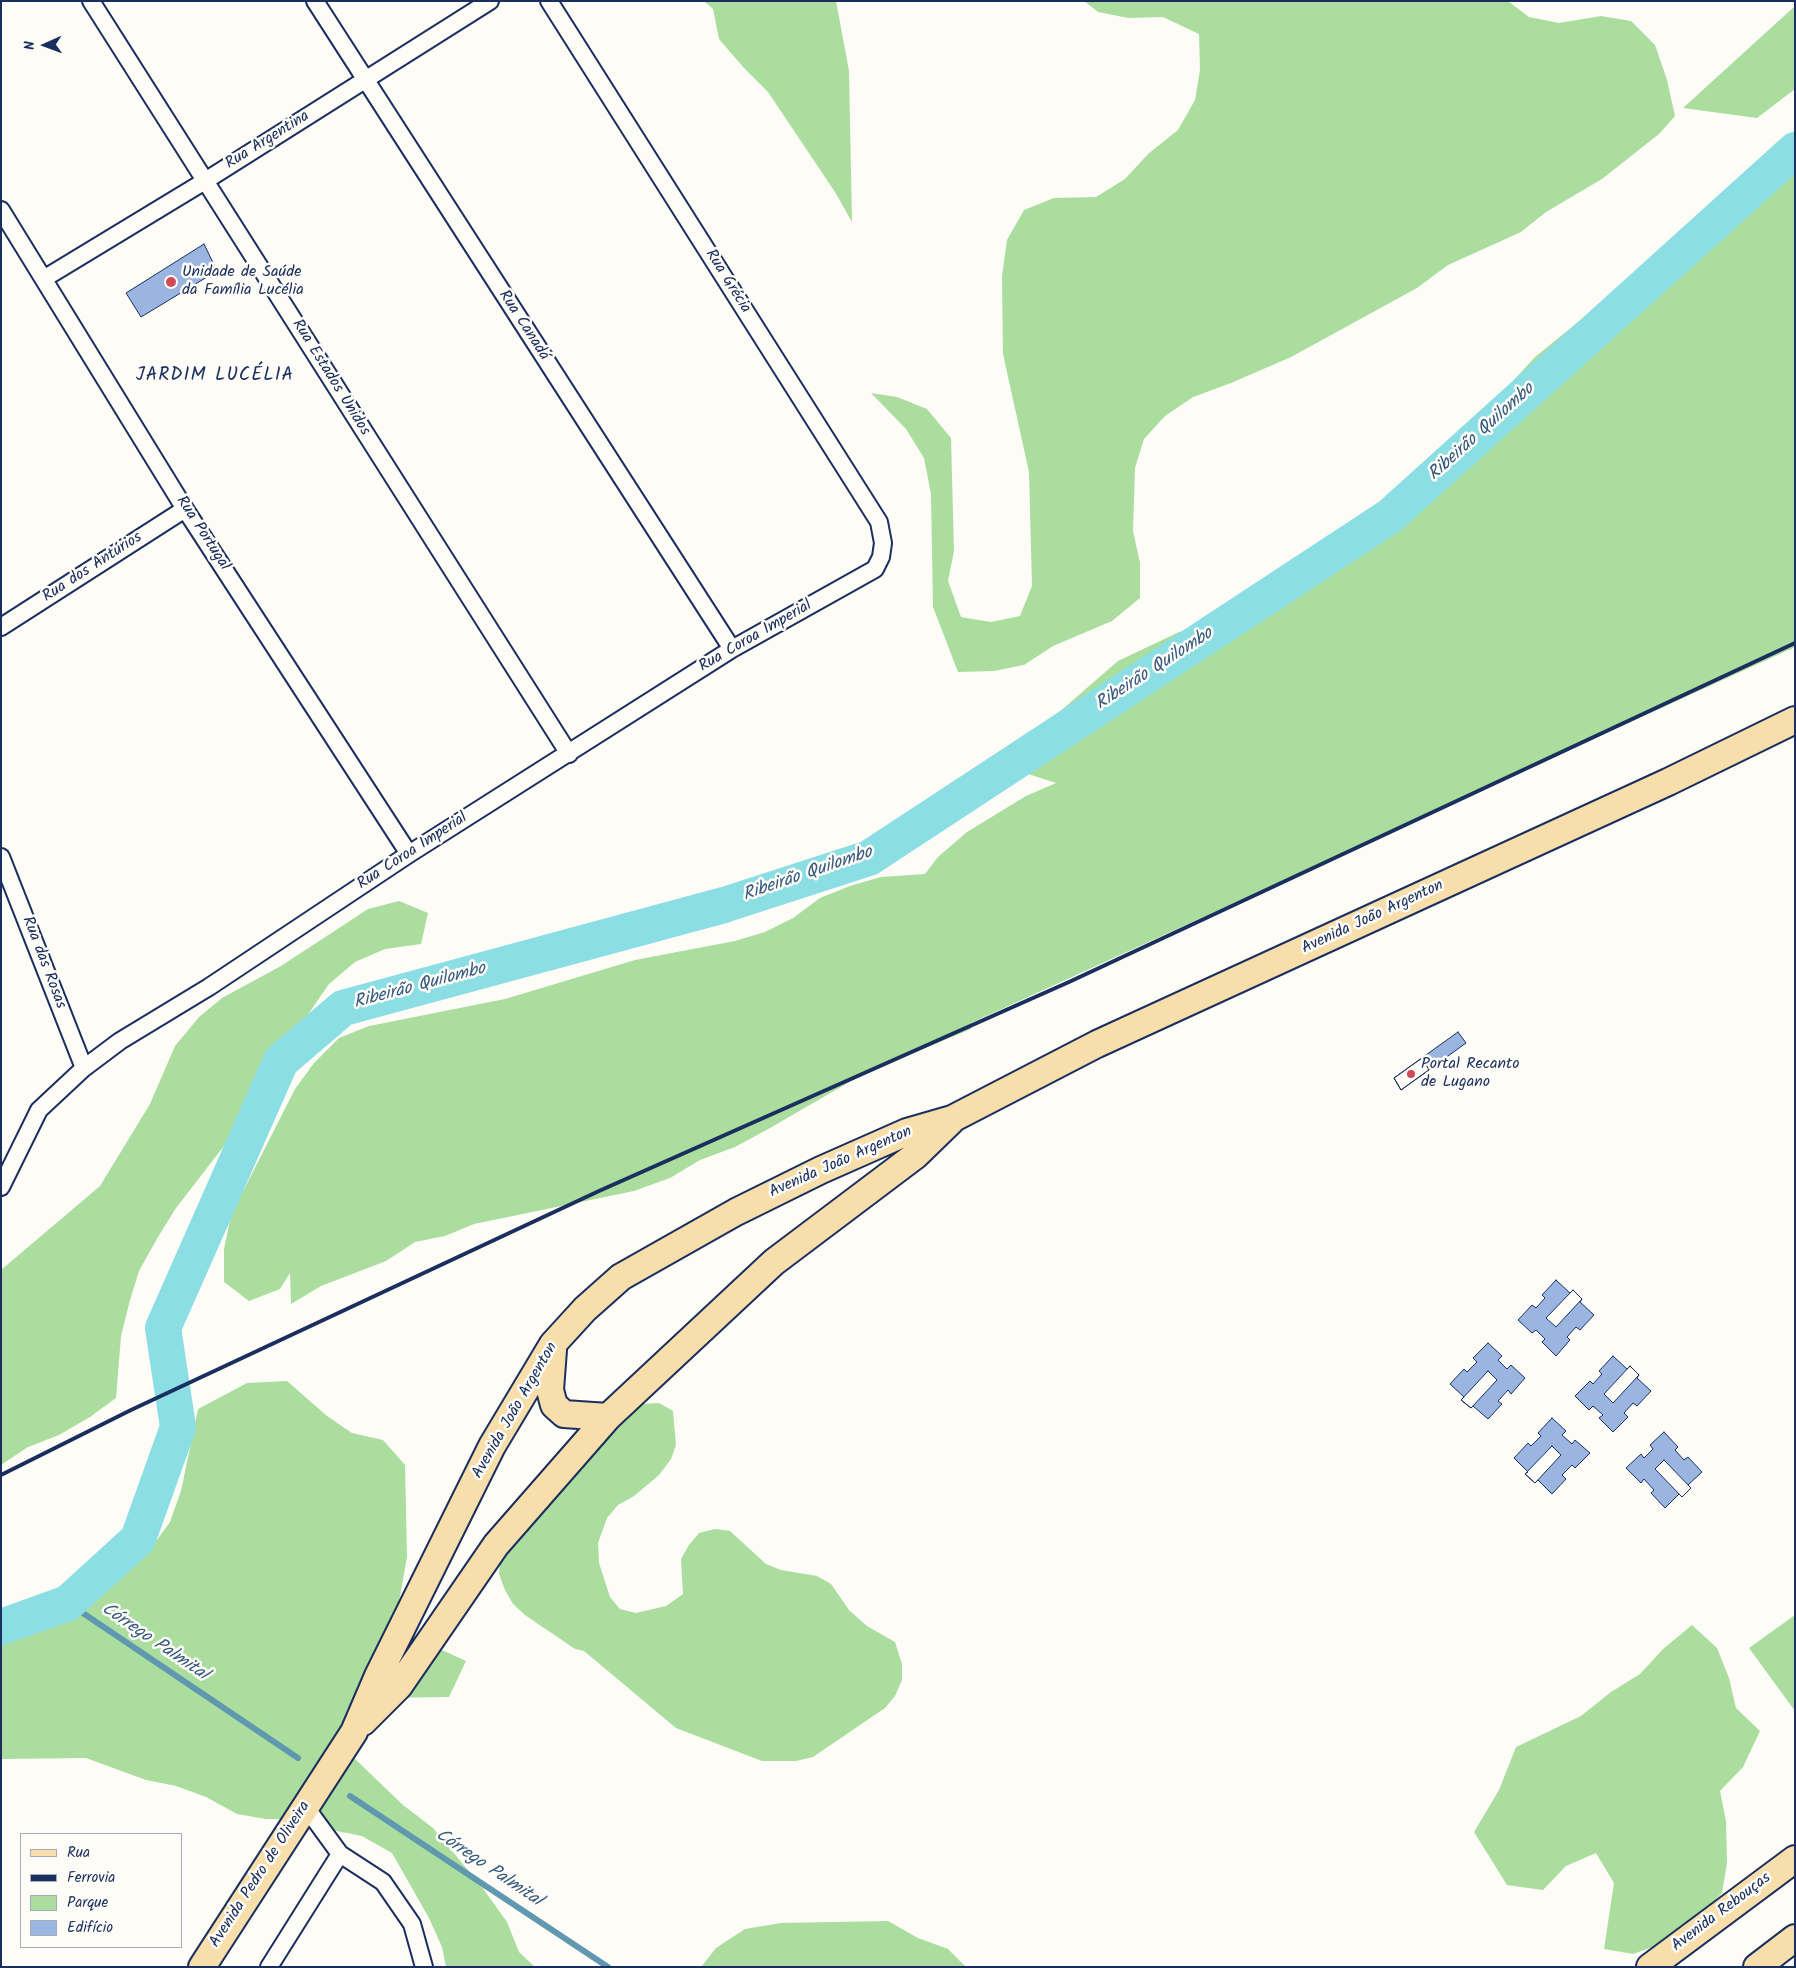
<!DOCTYPE html>
<meta charset="utf-8">
<style>
body{margin:0}
#map{position:relative;width:1796px;height:1968px;overflow:hidden;background:#fdfcf7;font-family:Kalam,sans-serif}
canvas{display:block}
.frame{position:absolute;inset:0;border:2px solid #1b2f5e;pointer-events:none}
.legend{position:absolute;left:20px;top:1833px;width:162px;height:115px;box-sizing:border-box;background:#fdfcf7;border:1px solid #a3aaba;margin:0;padding:6px 9px;list-style:none;font-size:15px;color:#1b2f5e}
.legend li{display:flex;align-items:center;gap:10px;height:25px}
.legend b{width:25px;border:1px solid #a3aaba}
.north{position:absolute;left:20px;top:20px;width:50px;height:50px;-webkit-text-stroke:4px #fdfcf7;paint-order:stroke;rotate:268deg;font-size:14px;font-weight:700;line-height:20px;text-align:center;color:#1b2f5e}
.north::after{content:'';display:block;margin:auto;width:18px;height:22px;background:#1b2f5e;clip-path:polygon(50% 0,100% 100%,50% 72%,0 100%)}
</style>
<div id="map">
<canvas width="1796" height="1968"></canvas>
<div class="frame"></div>
<ul class="legend">
<li><b style="height:6px;background:#f8deab"></b>Rua</li>
<li><b style="height:6px;background:#1b2f5e"></b>Ferrovia</li>
<li><b style="height:14px;background:#aadd9e"></b>Parque</li>
<li><b style="height:14px;background:#9bb5e1"></b>Edifício</li>
</ul>
<div class="north">N</div>
</div>
<script>
const ctx = document.querySelector('canvas').getContext('2d');
ctx.lineJoin = 'round';
function fill(path, color) { ctx.fillStyle = color; ctx.fill(path, 'evenodd'); }
const shape = rows => new Path2D(rows.map(r => 'M' + r).join(''));
function trace(path, color, width, dash) { ctx.strokeStyle = color; ctx.lineWidth = width; ctx.lineCap = dash ? 'butt' : 'round'; ctx.setLineDash(dash || []); ctx.stroke(path); }
function label(font, color, halo, rows, align = 'center') {
  ctx.font = font + ' Kalam,sans-serif'; ctx.lineWidth = 5; ctx.setLineDash([]); ctx.textBaseline = 'middle'; ctx.strokeStyle = halo; ctx.fillStyle = color; for (const [text, x, y, turn = 0] of rows) {
    ctx.save(); ctx.translate(x, y); ctx.rotate((+turn || 0) * Math.PI / 180); ctx.textAlign = isNaN(turn) ? turn : align; if (halo) ctx.strokeText(text, 0, 0); ctx.fillText(text, 0, 0); ctx.restore();
  }
}
const green = shape([
 [704,1,836,1,849,71,852,222,835,192,768,92,744,68,719,39,713,9],
 [1084,1,1508,1,1529,17,1559,23,1601,16,1631,21,1655,45,1667,80,1675,116,1659,134,1602,179,1546,212,1521,232,1448,265,1417,288,1291,357,1231,383,1193,397,1165,416,1144,439,1135,468,1133,531,1140,563,1140,598,1112,621,1053,646,1024,665,994,671,958,672,933,607,931,494,924,458,906,429,871,393,897,397,927,409,951,438,954,551,948,581,961,617,991,622,1020,616,1032,586,1029,472,1003,354,1002,276,1007,240,1024,210,1054,198,1096,197,1125,179,1148,154,1178,130,1195,100,1200,70,1199,34,1163,17,1128,18,1098,12],
 [1795,6,1795,89,1757,118,1683,108],
 [1795,132,1795,647,971,1023,971,1029,865,1073,770,1128,735,1147,700,1160,670,1178,634,1191,474,1224,445,1236,415,1242,386,1261,321,1286,291,1304,290,1273,280,1289,249,1301,224,1282,224,1249,231,1215,295,1089,314,1063,339,1038,369,1026,505,999,635,960,735,941,765,932,793,918,820,898,850,886,881,877,925,874,938,857,967,832,1026,796,1056,783,1022,772,1019,756,1027,740,1118,661,1179,632,1230,623,1291,587,1371,517,1422,480,1535,357,1658,257,1756,172],
 [399,901,428,913,421,944,385,949,355,962,329,984,271,1068,234,1133,176,1208,158,1237,139,1271,130,1300,121,1336,116,1398,90,1417,59,1435,28,1447,1,1465,1,1270,100,1186,150,1104,175,1046,199,1017,222,998,281,966,368,909],
 [287,1381,327,1416,352,1433,383,1440,405,1465,407,1557,395,1624,431,1645,466,1661,449,1697,377,1698,348,1722,354,1758,403,1805,433,1828,482,1887,507,1922,519,1952,535,1967,446,1967,442,1947,429,1918,392,1853,362,1836,332,1830,302,1819,266,1819,237,1814,206,1797,176,1786,146,1780,86,1758,1,1759,1,1631,41,1619,69,1602,99,1588,151,1548,170,1522,181,1491,198,1409,247,1383],
 [659,1403,673,1411,676,1445,671,1459,659,1475,634,1496,618,1505,607,1518,598,1543,599,1563,610,1597,620,1609,636,1613,666,1606,683,1594,681,1559,689,1545,699,1533,715,1529,730,1531,766,1564,781,1570,817,1576,831,1584,849,1610,867,1626,895,1642,902,1664,902,1680,895,1696,885,1708,813,1757,796,1761,762,1761,676,1728,584,1651,575,1649,525,1615,513,1604,505,1590,499,1574,500,1558,628,1412,643,1404],
 [1795,1615,1795,1711,1749,1648],
 [1692,1625,1717,1648,1729,1678,1736,1708,1760,1731,1743,1767,1720,1791,1726,1821,1727,1863,1722,1893,1698,1917,1669,1941,1633,1954,1604,1949,1614,1883,1596,1853,1566,1866,1543,1890,1507,1885,1474,1832,1499,1790,1516,1747,1581,1716,1611,1692,1640,1674,1663,1649],
 [888,1921,918,1938,948,1949,966,1967,701,1967,716,1948,745,1929,781,1923]
]);
const stream = shape([
 [68,1603,298,1758],
 [350,1796,608,1967]
]);
const river = shape([
 [1,1627,68,1603,138,1539,178,1427,163,1328,281,1061,343,1008,724,905,869,858,1390,516,1795,150]
]);
const building = shape([
 [204,244,217,271,141,317,126,293,204,244],
 [1458,1032,1466,1043,1401,1090,1394,1078,1458,1032],
 [1422,1058,1429,1070,1401,1090,1394,1078,1422,1058],
 [1556,1280,1570,1293,1573,1290,1582,1299,1580,1302,1594,1315,1580,1330,1576,1327,1567,1337,1570,1340,1556,1356,1542,1342,1545,1339,1536,1330,1532,1333,1518,1320,1532,1305,1536,1308,1545,1298,1542,1295,1556,1280],
 [1573,1290,1582,1299,1556,1327,1546,1318,1573,1290],
 [1488,1343,1502,1356,1498,1360,1507,1369,1511,1365,1525,1378,1511,1394,1508,1390,1498,1401,1502,1404,1488,1419,1473,1406,1471,1408,1461,1400,1464,1397,1450,1384,1464,1369,1467,1372,1477,1362,1473,1358,1488,1343],
 [1613,1356,1627,1369,1630,1366,1639,1375,1637,1378,1651,1391,1637,1406,1633,1403,1624,1413,1628,1417,1613,1432,1599,1418,1603,1415,1593,1406,1589,1410,1575,1396,1590,1381,1593,1384,1602,1374,1599,1371,1613,1356],
 [1630,1366,1639,1375,1613,1403,1604,1394,1630,1366],
 [1488,1371,1497,1380,1471,1408,1461,1400,1488,1371],
 [1552,1418,1566,1431,1562,1435,1572,1444,1575,1440,1590,1453,1575,1468,1572,1465,1562,1475,1566,1479,1552,1494,1538,1480,1535,1483,1525,1474,1528,1472,1514,1458,1528,1443,1531,1446,1541,1436,1538,1433,1552,1418],
 [1664,1432,1678,1447,1675,1450,1684,1460,1688,1457,1702,1472,1688,1485,1691,1488,1682,1497,1679,1494,1665,1508,1651,1493,1654,1490,1644,1479,1641,1483,1626,1468,1641,1454,1644,1458,1653,1449,1650,1445,1664,1432],
 [1552,1446,1561,1455,1535,1483,1525,1474,1552,1446],
 [1664,1460,1691,1488,1682,1497,1655,1469,1664,1460]
]);
const street = shape([
 [91,1,569,754],
 [315,1,732,649],
 [1,210,185,509,409,854],
 [45,278,205,181,490,1],
 [1,627,185,509],
 [1,857,84,1068],
 [1,1187,39,1110,84,1068,120,1041,209,987,409,854,732,649,875,569,881,557,883,543,879,522,549,1],
 [305,1806,340,1854,383,1882,412,1924,424,1967],
 [269,1967,340,1854]
]);
const primary = shape([
 [553,1350,550,1390,554,1405,564,1414,608,1417],
 [363,1722,399,1686,496,1545,608,1417,774,1262,916,1155,951,1121],
 [202,1967,354,1732,378,1676,492,1446,553,1344,585,1309,621,1277,736,1212,821,1170,907,1132,952,1119,1097,1044,1668,782,1795,720],
 [1650,1967,1795,1859],
 [1757,1967,1795,1938]
]);
const rail = shape([
 [1,1475,131,1410,599,1191,1069,982,1795,643]
]);
const markers = [
 [171,282,6,"#d1495b"],
 [1411,1074,5,"#d1495b"]
];
const streetNames = [
 ["Rua Argentina",268,141,-32],
 ["Rua Grécia",727,282,58],
 ["Rua Canadá",523,326,57],
 ["Rua Estados Unidos",330,378,58],
 ["Rua Portugal",202,534,57],
 ["Rua dos Antúrios",93,568,-33],
 ["Rua Coroa Imperial",756,637,-30],
 ["Rua Coroa Imperial",413,852,-33],
 ["Avenida João Argenton",1373,918,-25],
 ["Rua das Rosas",43,963,69],
 ["Avenida João Argenton",841,1163,-24],
 ["Avenida João Argenton",516,1411,-60],
 ["Avenida Pedro de Oliveira",261,1875,-57],
 ["Avenida Rebouças",1722,1913,-37]
];
const poiNames = [
 ["Unidade de Saúde",182,273],
 ["da Família Lucélia",182,291],
 ["Portal Recanto",1421,1065],
 ["de Lugano",1421,1083]
];
const waterNames = [
 ["Ribeirão Quilombo",1482,433,-42],
 ["Ribeirão Quilombo",1155,670,-33],
 ["Ribeirão Quilombo",808,875,-19],
 ["Ribeirão Quilombo",420,987,-15],
 ["Córrego Palmital",154,1643,34],
 ["Córrego Palmital",488,1869,34]
];
const quarterNames = [
 ["JARDIM LUCÉLIA",215,377]
];
fill(green, '#aadd9e');
trace(stream, '#5f98af', 6);
trace(river, '#8cdee5', 36);
fill(building, '#9bb5e1');
trace(building, '#1b2f5e', 1);
trace(street, '#1b2f5e', 20);
trace(primary, '#1b2f5e', 30);
trace(street, '#fdfcf7', 16);
trace(primary, '#f8deab', 26);
trace(rail, '#1b2f5e', 4);
for (const [x, y, r, color] of markers) { const dot = new Path2D(); dot.arc(x, y, r, 0, 2 * Math.PI); ctx.fillStyle = color; ctx.fill(dot); trace(dot, '#fdfcf7', 2); }
label('16px', '#1b2f5e', '#fdfcf7', streetNames);
label('16px', '#1b2f5e', '#fdfcf7', poiNames, 'left');
label('italic 18px', '#375b80', '#fdfcf7', waterNames);
ctx.letterSpacing = '1px';
label('19px', '#1b2f5e', '#fdfcf7', quarterNames);
ctx.letterSpacing = '0px';
</script>
